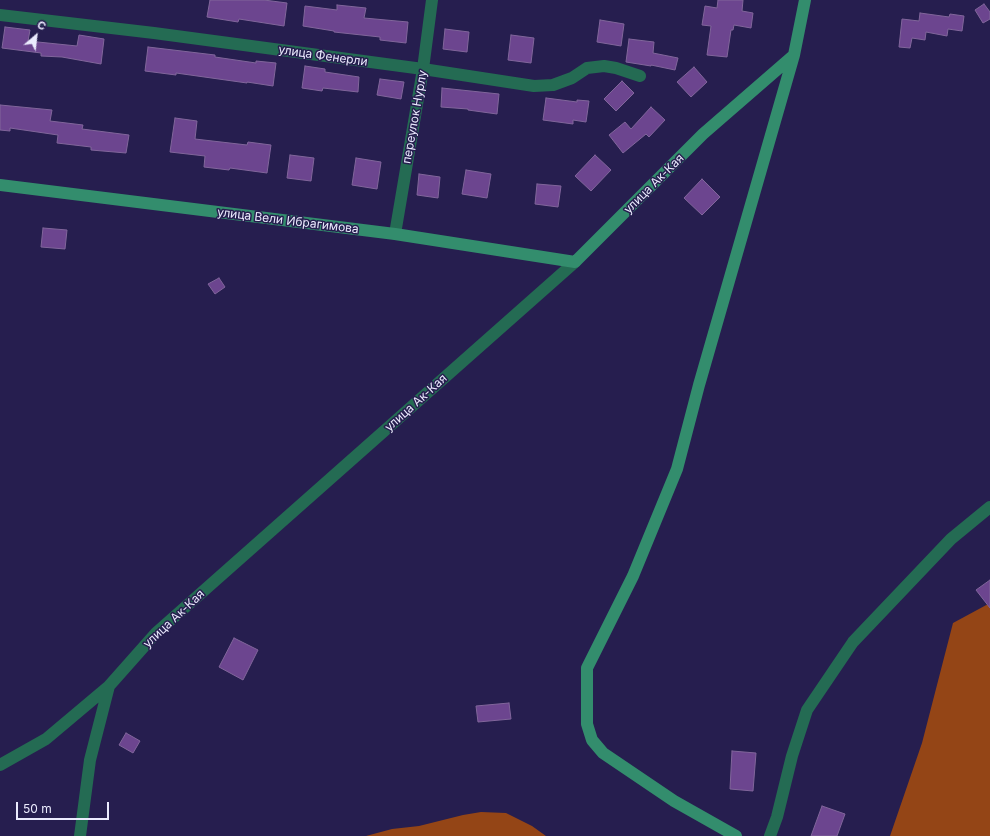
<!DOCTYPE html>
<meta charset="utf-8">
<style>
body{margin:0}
#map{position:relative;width:990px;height:836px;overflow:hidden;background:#261e4f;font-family:Inter,sans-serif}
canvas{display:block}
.north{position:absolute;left:16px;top:16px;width:40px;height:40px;-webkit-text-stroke:3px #261e4f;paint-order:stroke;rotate:28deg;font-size:11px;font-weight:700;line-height:16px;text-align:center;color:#ebebfe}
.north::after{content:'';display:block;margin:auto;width:14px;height:18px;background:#ebebfe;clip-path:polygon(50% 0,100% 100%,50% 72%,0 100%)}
.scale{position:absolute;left:16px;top:802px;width:93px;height:18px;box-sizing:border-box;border:2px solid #ebebfe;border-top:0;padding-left:5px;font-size:12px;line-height:14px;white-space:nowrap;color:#ebebfe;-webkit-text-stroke:3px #261e4f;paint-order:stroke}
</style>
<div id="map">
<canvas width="990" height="836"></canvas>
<div class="north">С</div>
<div class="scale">50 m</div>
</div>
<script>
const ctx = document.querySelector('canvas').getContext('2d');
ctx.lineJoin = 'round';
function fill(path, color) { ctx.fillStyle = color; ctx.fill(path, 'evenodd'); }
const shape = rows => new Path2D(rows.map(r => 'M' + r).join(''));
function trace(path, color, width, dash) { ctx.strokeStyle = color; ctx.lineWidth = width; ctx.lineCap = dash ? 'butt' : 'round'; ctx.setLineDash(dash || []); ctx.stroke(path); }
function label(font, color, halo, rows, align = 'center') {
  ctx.font = font + ' Inter,sans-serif'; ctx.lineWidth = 3; ctx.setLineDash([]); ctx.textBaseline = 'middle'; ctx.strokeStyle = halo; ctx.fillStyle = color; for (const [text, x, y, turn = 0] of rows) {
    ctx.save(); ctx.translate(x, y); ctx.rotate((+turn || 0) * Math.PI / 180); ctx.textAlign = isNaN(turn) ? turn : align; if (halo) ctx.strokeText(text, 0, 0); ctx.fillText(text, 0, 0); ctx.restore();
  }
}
const forest = shape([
 [990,603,990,836,890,836,922,743,953,623],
 [481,812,506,813,532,826,546,836,366,836,392,829,419,826,463,815]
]);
const building = shape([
 [210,0,264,0,287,3,284,26,239,19,238,22,207,17,210,0],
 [718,0,743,0,742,11,753,13,751,28,734,25,733,30,731,30,727,57,707,55,711,26,702,25,705,6,717,8,718,0],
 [984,4,990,12,990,19,983,23,975,10,984,4],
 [337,5,366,8,364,18,408,22,406,43,380,40,380,37,334,32,334,31,303,26,305,6,337,10,337,5],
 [920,13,949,17,950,14,964,16,962,31,948,29,947,36,926,32,925,40,912,38,910,48,899,47,902,19,919,21,920,13],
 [600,20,624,24,621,46,597,42,600,20],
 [5,27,30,30,28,41,77,46,79,35,104,39,101,64,62,57,41,56,41,53,2,48,5,27],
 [445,29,469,32,467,52,443,49,445,29],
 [511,35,534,38,531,63,508,60,511,35],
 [629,39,654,42,653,53,678,58,675,70,651,65,651,66,626,62,629,39],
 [148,47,215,55,215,57,256,63,256,61,276,63,273,86,247,82,247,83,176,73,176,75,145,71,148,47],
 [305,66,325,69,325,72,359,77,358,92,323,88,322,91,302,88,305,66],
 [694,67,707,82,691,97,677,82,694,67],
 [380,79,404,82,401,99,377,95,380,79],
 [622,81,634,93,616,111,604,99,622,81],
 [442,88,499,94,497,114,468,110,468,109,441,107,442,88],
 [546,98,577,102,577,100,589,101,586,122,573,120,573,124,543,120,546,98],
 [0,105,52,110,50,121,83,125,82,129,129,135,126,153,91,150,91,147,57,143,58,135,10,128,10,131,0,130,0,105],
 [651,107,665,120,649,137,646,134,623,153,609,135,625,122,631,129,651,107],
 [175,118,197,121,195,139,247,145,248,142,271,145,267,173,230,168,229,170,204,167,205,156,170,152,175,118],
 [290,155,314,158,311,181,287,178,290,155],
 [595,155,611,170,591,191,575,176,595,155],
 [356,158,381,162,377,189,352,185,356,158],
 [466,170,491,174,487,198,462,194,466,170],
 [419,174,440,177,438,198,417,195,419,174],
 [702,179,720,197,702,215,684,198,702,179],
 [537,184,561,186,558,207,535,204,537,184],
 [43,228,67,230,65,249,41,247,43,228],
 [219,278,225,287,215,294,208,284,219,278],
 [990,580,990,608,976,590,990,580],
 [234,638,258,650,243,680,219,667,234,638],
 [509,703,511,719,478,722,476,706,509,703],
 [126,733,140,741,133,753,119,745,126,733],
 [732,751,756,753,753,791,730,789,732,751],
 [822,806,845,814,837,836,811,836,822,806]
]);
const street = shape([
 [0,15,154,33,423,69,534,86,553,85,572,78,587,68,604,66,616,68,640,76],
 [395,234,423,69,432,0],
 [0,765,46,739,109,686],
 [80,836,90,760,109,686,156,633,575,262],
 [770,836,777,817,792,756,807,710,853,642,951,539,990,507]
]);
const secondary = shape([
 [0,185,395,234,575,262,703,134,794,55],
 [736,836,674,801,603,753,592,740,587,724,587,668,633,576,677,469,699,385,794,55,805,0]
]);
const streetNames = [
 ["улица Фенерли",323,56,8],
 ["переулок Нурлу",415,117,-80],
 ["улица Ак-Кая",654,184,-45],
 ["улица Вели Ибрагимова",288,221,7],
 ["улица Ак-Кая",416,403,-42],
 ["улица Ак-Кая",174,619,-43]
];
fill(forest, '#944516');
fill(building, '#6c458f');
trace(building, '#81669b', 1);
trace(street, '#246b53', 12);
trace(secondary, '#338d6d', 12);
label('12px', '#ebebfe', '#261e4f', streetNames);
</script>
